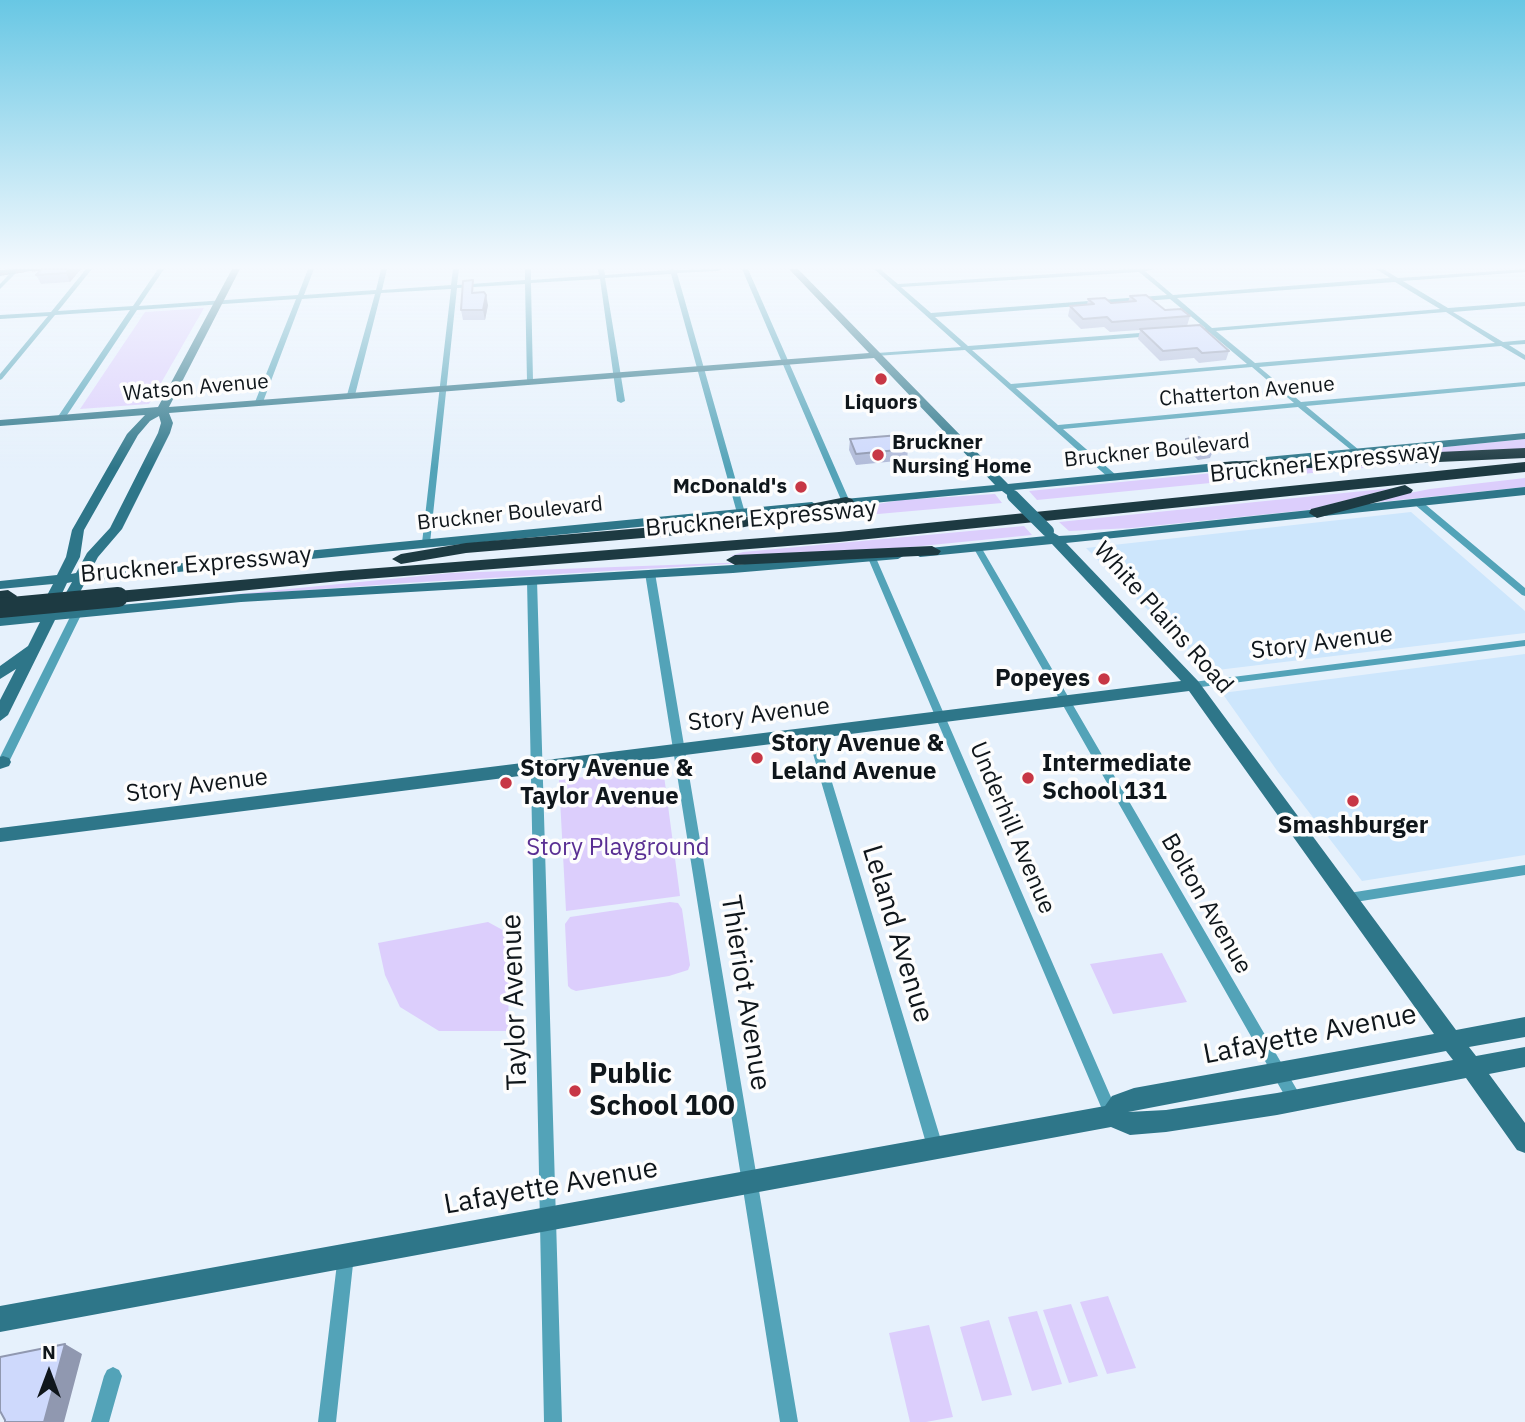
<!DOCTYPE html>
<style>
body{margin:0}
#map{position:relative;width:1525px;height:1422px;overflow:hidden;background:#e6f1fc;font-family:"IBM Plex Sans",sans-serif}
canvas{display:block}
.north{position:absolute;left:14px;top:1338px;width:70px;height:70px;-webkit-text-stroke:5px #fdfdfd;paint-order:stroke;rotate:0deg;font-size:19px;font-weight:700;line-height:28px;text-align:center;color:#0f161b}
.north::after{content:'';display:block;margin:auto;width:24px;height:32px;background:#0f161b;clip-path:polygon(50% 0,100% 100%,50% 72%,0 100%)}
</style>
<div id="map">
<canvas width="1525" height="1422"></canvas>
<div class="north">N</div>
</div>
<script>
const ctx = document.querySelector('canvas').getContext('2d');
ctx.lineJoin = 'round';
function fill(path, color) { ctx.fillStyle = color; ctx.fill(path, 'evenodd'); }
const shape = rows => new Path2D(rows.map(r => 'M' + r).join(''));
function trace(path, color, width, dash) { ctx.strokeStyle = color; ctx.lineWidth = width; ctx.lineCap = dash ? 'butt' : 'round'; ctx.setLineDash(dash || []); ctx.stroke(path); }
function label(font, color, halo, rows, align = 'center') {
  ctx.font = font + ' "IBM Plex Sans",sans-serif'; ctx.lineWidth = 7; ctx.setLineDash([]); ctx.textBaseline = 'middle'; ctx.strokeStyle = halo; ctx.fillStyle = color; for (const [text, x, y, turn = 0] of rows) {
    ctx.save(); ctx.translate(x, y); ctx.rotate((+turn || 0) * Math.PI / 180); ctx.textAlign = isNaN(turn) ? turn : align; if (halo) ctx.strokeText(text, 0, 0); ctx.fillText(text, 0, 0); ctx.restore();
  }
}
const built = shape([
 [1411,512,1525,611,1525,633,1209,671,1086,548],
 [1525,654,1525,855,1362,881,1278,772,1222,693]
]);
const green = shape([
 [204,308,149,404,80,409,145,312],
 [1525,439,1525,449,1332,458],
 [1401,461,1404,464,1037,500,1029,491,1243,470],
 [1525,478,1525,487,1380,502,1384,498,1430,489],
 [1393,488,1308,510,1132,528,1069,531,1059,522],
 [995,494,1002,503,754,525,901,500],
 [1024,526,1032,535,871,551,730,556,743,552],
 [779,561,405,583,197,598,451,573],
 [663,768,680,896,566,911,559,780],
 [670,902,678,903,682,909,690,965,688,970,669,976,576,991,571,989,568,986,565,924,570,917],
 [488,922,510,934,508,1031,439,1031,400,1007,385,975,378,943],
 [1162,953,1187,1002,1113,1014,1090,964],
 [1108,1296,1136,1368,1107,1374,1080,1302],
 [1071,1304,1098,1376,1069,1383,1043,1310],
 [1037,1311,1062,1384,1032,1391,1008,1317],
 [989,1320,1012,1395,982,1401,960,1327],
 [929,1325,953,1417,926,1422,910,1422,889,1333]
]);
const street = shape([
 [14,269,20,269,0,289,0,284,14,269],
 [86,269,92,269,58,311,133,306,158,269,164,269,139,306,298,295,308,269,314,269,304,295,376,290,381,269,387,269,382,290,451,285,453,269,459,269,457,285,525,280,525,269,531,269,531,280,599,275,598,269,604,269,605,275,671,270,670,269,676,270,721,269,718,271,677,273,745,513,741,516,737,513,671,274,605,278,625,401,621,403,617,401,600,279,531,283,533,381,530,383,527,381,525,284,457,288,430,543,426,546,422,543,451,289,381,293,355,395,351,397,347,395,375,294,302,299,263,402,259,404,255,402,296,299,137,310,65,418,61,420,57,418,130,310,55,315,2,379,0,380,0,374,48,316,0,319,0,315,51,312,86,269],
 [742,269,748,269,850,502,849,504,843,504,842,502,742,269],
 [874,269,880,269,898,284,1130,269,1155,269,1145,271,1173,295,1390,278,1376,269,1383,269,1398,278,1525,269,1525,272,1403,281,1448,308,1525,302,1525,306,1453,312,1503,342,1525,340,1525,344,1509,345,1525,355,1525,360,1501,346,1259,367,1301,402,1525,382,1525,386,1306,406,1359,450,1359,454,1356,454,1298,407,1063,429,1116,475,1116,479,1110,479,965,350,875,356,875,354,877,353,961,347,874,269],
 [1139,272,1167,295,931,313,901,287,1139,272],
 [1395,282,1440,309,1212,328,1177,298,1395,282],
 [1170,299,1205,328,1192,330,1192,332,1209,332,1247,364,1011,384,972,350,1153,336,1156,334,1153,332,968,346,935,317,1170,299],
 [1446,312,1495,343,1255,363,1216,331,1446,312],
 [1252,367,1294,403,1058,425,1016,388,1252,367],
 [1414,500,1420,500,1525,588,1525,596,1522,595,1414,504,1414,500],
 [977,544,981,547,1300,1095,1302,1100,1300,1105,1295,1107,1290,1105,973,547,977,544],
 [872,555,876,558,1117,1111,1119,1116,1117,1121,1112,1123,1107,1121,868,558,872,555],
 [650,570,655,573,798,1422,780,1422,645,573,650,570],
 [532,577,537,580,562,1422,544,1422,527,580,532,577],
 [77,610,82,613,9,762,7,765,0,765,0,757,72,613,77,610],
 [1525,640,1525,646,1193,688,1188,685,1193,682,1525,640],
 [812,729,817,733,944,1150,941,1155,936,1158,931,1155,928,1150,807,733,812,729],
 [1525,865,1525,875,1349,903,1345,902,1343,898,1345,894,1349,893,1525,865],
 [346,1247,352,1249,354,1255,336,1422,318,1422,338,1255,340,1249,346,1247],
 [113,1367,119,1370,122,1376,109,1422,91,1422,104,1376,107,1370,113,1367]
]);
const secondary = shape([
 [16,269,43,269,0,276,0,270,16,269],
 [232,269,240,269,169,407,869,353,789,269,798,269,1008,484,1237,461,1243,465,1237,469,1014,490,1016,493,1010,497,1002,491,830,507,830,501,834,500,995,485,874,358,169,413,173,423,170,433,122,529,98,557,90,572,812,502,818,506,812,510,86,581,74,603,65,610,241,594,733,565,898,551,905,555,898,559,733,573,241,602,55,620,8,715,0,721,0,700,16,669,0,679,0,666,28,646,40,622,0,626,0,616,43,612,44,601,53,584,0,589,0,581,57,575,66,557,72,530,127,434,145,415,0,426,0,420,158,407,232,269],
 [159,416,161,423,158,433,110,528,87,553,76,573,71,574,80,557,84,530,138,435,150,421,159,416],
 [72,582,63,598,58,602,67,583,72,582],
 [1525,433,1525,439,1266,465,1260,461,1266,457,1525,433],
 [1525,487,1525,495,1066,543,1198,681,1456,1030,1525,1017,1525,1037,1469,1047,1476,1056,1525,1047,1525,1067,1489,1074,1525,1123,1525,1153,1517,1150,1466,1078,1277,1115,1166,1132,1130,1135,1111,1127,0,1332,0,1306,1105,1106,1112,1096,1134,1088,1434,1034,1189,691,0,842,0,828,1181,681,1052,544,920,557,913,553,920,549,1046,536,1052,532,1059,536,1076,535,1525,487],
 [1446,1051,1453,1060,1277,1093,1166,1110,1128,1112,1446,1051],
 [3,756,9,758,11,762,9,766,0,769,0,757,3,756]
]);
const highway = shape([
 [1525,448,1525,458,1223,472,1215,467,1223,462,1525,448],
 [1525,462,1525,472,839,542,340,581,118,603,109,597,118,591,340,571,839,532,1525,462],
 [1405,485,1413,490,1411,493,1317,518,1309,513,1311,509,1405,485],
 [846,497,852,499,854,502,852,505,725,531,466,553,401,564,392,559,401,554,466,543,725,521,846,497],
 [932,546,941,551,938,555,735,565,726,560,735,555,932,546],
 [8,590,17,596,15,600,0,603,0,591,8,590]
]);
const rail = shape([
 [0,274,48,269]
]);
const secondaryBridge = shape([
 [1013,496,1048,531]
]);
const highwayBridge = shape([
 [0,608,118,597]
]);
const wall = shape([
 [42,269,81,269,70,282,41,284,36,275],
 [475,290,474,293,488,305,485,320,463,320,461,310],
 [1130,296,1165,310,1190,316,1187,326,1229,351,1226,360,1199,363,1194,358,1160,361,1138,339,1140,330,1110,332,1104,327,1081,329,1068,316,1070,306,1087,305,1088,299,1111,303,1128,302],
 [850,439,908,449,907,460,856,465,849,450],
 [1186,439,1213,451,1210,458,1198,460,1184,446]
]);
const shadedWall = shape([
 [69,269,81,269,70,282,66,273],
 [486,295,488,305,485,320,483,310],
 [65,1344,82,1354,64,1422,44,1422]
]);
const building = shape([
 [42,269,69,269,66,273,36,275,42,269],
 [473,280,472,293,484,292,486,295,483,310,461,310,463,281,473,280],
 [1146,295,1165,310,1181,309,1190,316,1112,322,1107,317,1083,319,1070,306,1094,304,1088,299,1105,298,1111,303,1136,301,1130,296,1146,295],
 [1200,325,1229,351,1202,353,1197,348,1163,351,1140,329,1200,325],
 [900,435,908,449,856,454,850,439,900,435],
 [1199,437,1213,451,1200,453,1186,439,1199,437],
 [65,1344,44,1422,5,1422,5,1420,0,1411,0,1357,65,1344]
]);
const markers = [
 [881,379,7,"#c73745"],
 [878,455,7,"#c73745"],
 [801,487,7,"#c73745"],
 [1104,679,7,"#c73745"],
 [757,758,7,"#c73745"],
 [1028,778,7,"#c73745"],
 [506,783,7,"#c73745"],
 [1353,801,7,"#c73745"],
 [575,1091,7,"#c73745"]
];
const farStreetnames = [
 ["Watson Avenue",196,388,-5],
 ["Chatterton Avenue",1247,392,-5],
 ["Bruckner Boulevard",1157,451,-6],
 ["Bruckner Boulevard",510,514,-6]
];
const farPoinames = [
 ["Liquors",881,403],
 ["Bruckner",892,443,"left"],
 ["Nursing Home",892,467,"left"],
 ["McDonald's",787,487,"right"]
];
const streetNames = [
 ["Bruckner Expressway",1325,463,-6],
 ["Bruckner Expressway",761,519,-5],
 ["Bruckner Expressway",196,565,-5],
 ["White Plains Road",1163,618,48],
 ["Story Avenue",1322,643,-7],
 ["Story Avenue",759,715,-7],
 ["Story Avenue",197,786,-7],
 ["Underhill Avenue",1012,828,67],
 ["Bolton Avenue",1206,904,60]
];
const poiNames = [
 ["Popeyes",1090,679,"right"],
 ["Story Avenue &",771,744],
 ["Leland Avenue",771,772],
 ["Intermediate",1042,764],
 ["School 131",1042,792],
 ["Story Avenue &",520,769],
 ["Taylor Avenue",520,797],
 ["Smashburger",1353,826,"center"]
];
const parkNames = [
 ["Story Playground",618,848]
];
const nearStreetnames = [
 ["Leland Avenue",897,934,73],
 ["Thieriot Avenue",745,993,81],
 ["Taylor Avenue",515,1002,-92],
 ["Lafayette Avenue",1310,1035,-11],
 ["Lafayette Avenue",551,1187,-10]
];
const nearPoinames = [
 ["Public",589,1075],
 ["School 100",589,1107]
];
fill(built, '#cde6fc');
fill(green, '#dccefc');
fill(street, '#53a3b8');
fill(secondary, '#2e7689');
fill(highway, '#1d3a42');
trace(rail, '#697279', 2, [8, 8]);
trace(secondaryBridge, '#2e7689', 12);
trace(highwayBridge, '#1d3a42', 20);
fill(wall, '#b1bbd9');
fill(shadedWall, '#9098b0');
fill(building, '#ced9fc');
trace(building, '#9098b0', 2);
const sky = ctx.createLinearGradient(0, 0, 0, 468);
sky.addColorStop(0, '#68c7e4');
sky.addColorStop(0.57, '#f4f9fe');
sky.addColorStop(1, '#f4f9fe00');
ctx.fillStyle = sky;
ctx.fillRect(0, 0, 1525, 468);
for (const [x, y, r, color] of markers) { const dot = new Path2D(); dot.arc(x, y, r, 0, 2 * Math.PI); ctx.fillStyle = color; ctx.fill(dot); trace(dot, '#fdfdfd', 2.5); }
label('21px', '#0f161b', '#fdfdfd', farStreetnames);
label('bold 21px', '#0f161b', '#fdfdfd', farPoinames);
label('24px', '#0f161b', '#fdfdfd', streetNames);
label('bold 24px', '#0f161b', '#fdfdfd', poiNames, 'left');
label('24px', '#592f93', '#fdfdfd', parkNames);
label('28px', '#0f161b', '#fdfdfd', nearStreetnames);
label('bold 28px', '#0f161b', '#fdfdfd', nearPoinames, 'left');
</script>
